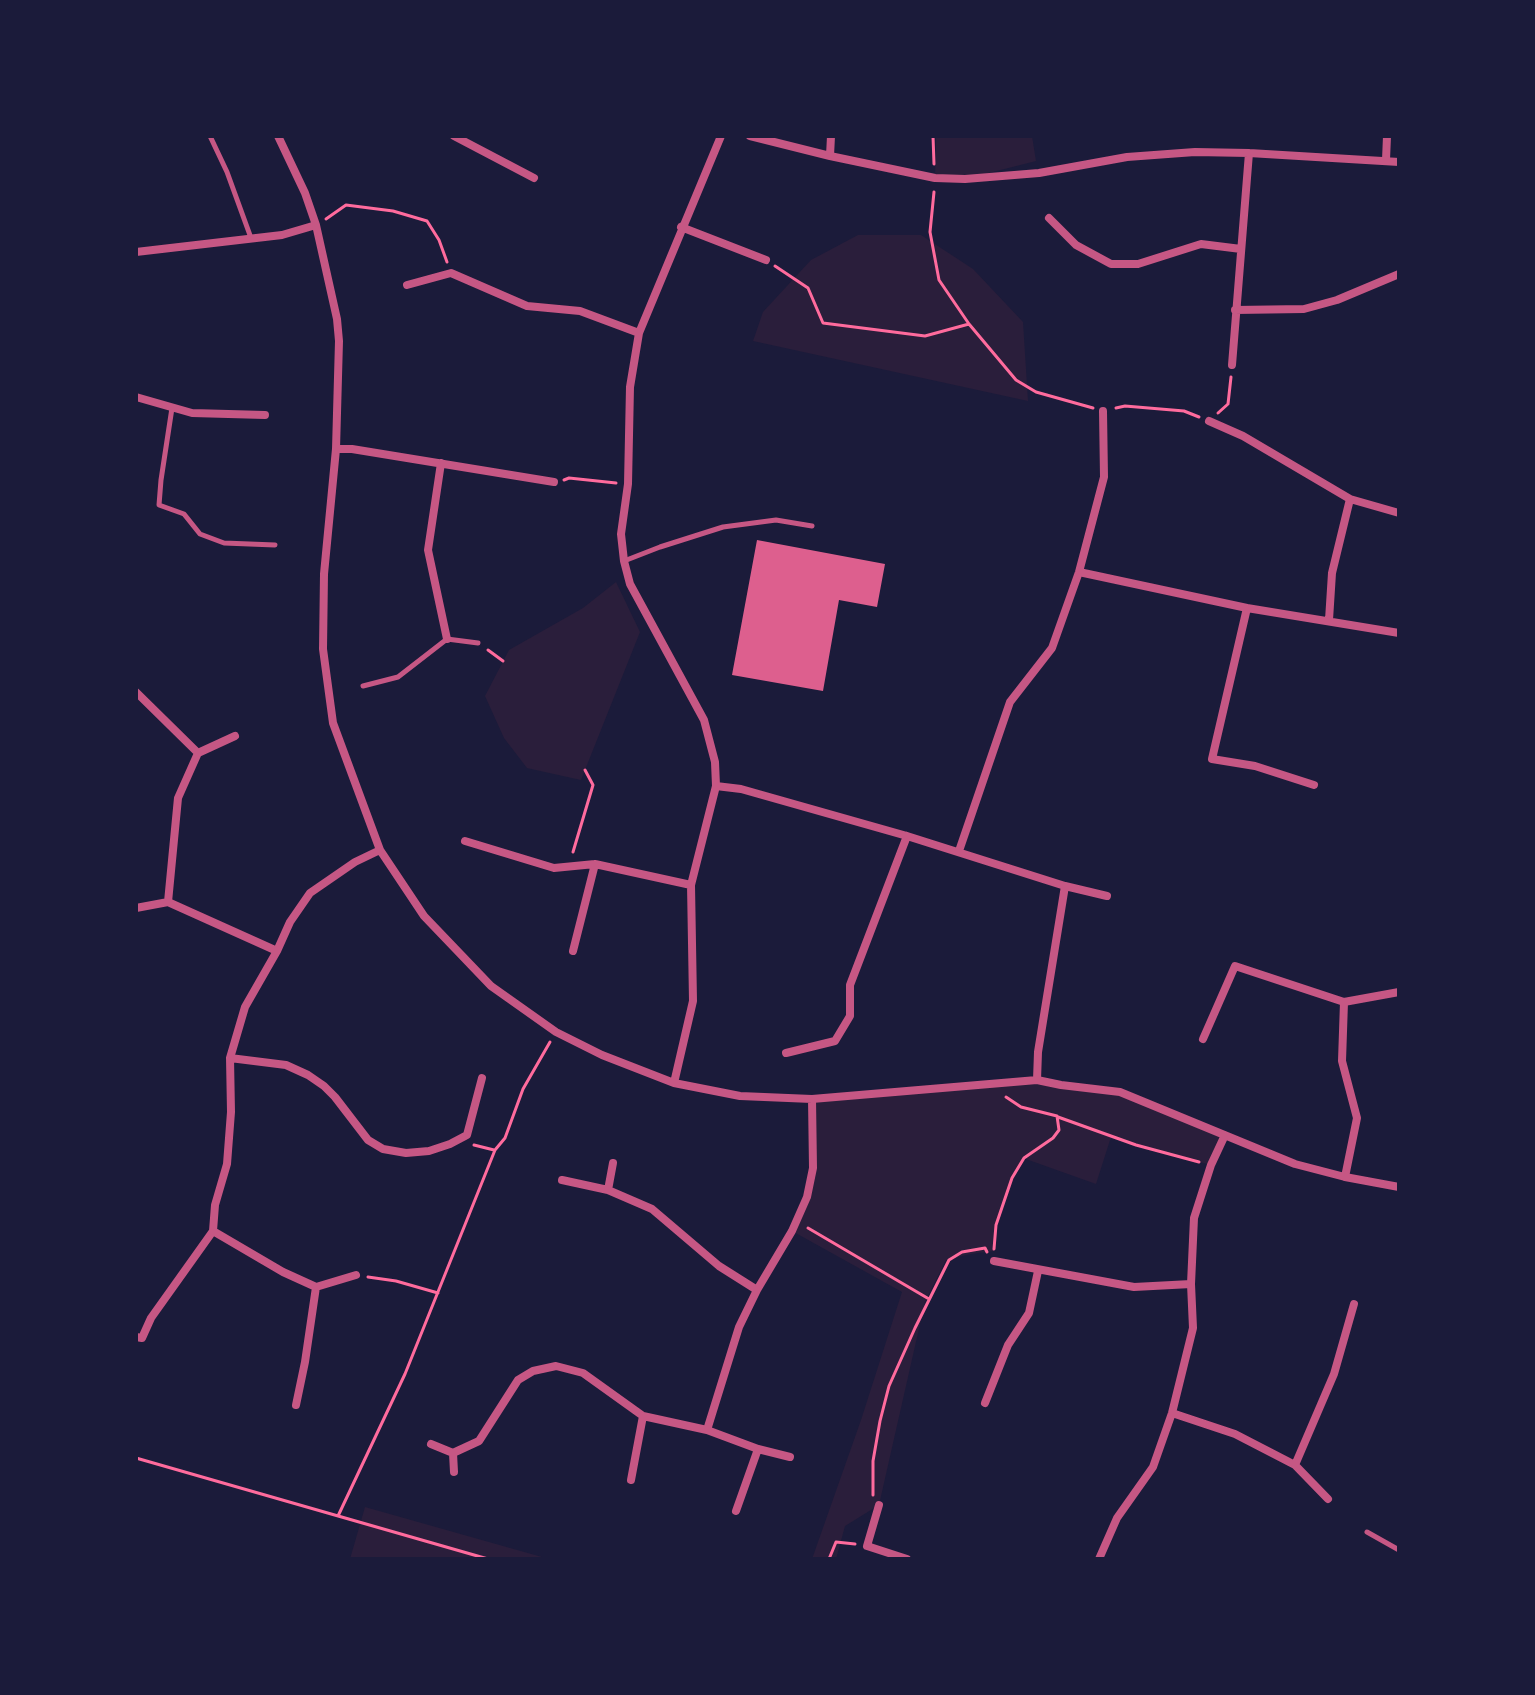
<!DOCTYPE html>
<style>
body{margin:0}
#map{position:relative;width:1535px;height:1695px;overflow:hidden;background:#1b1b3a;font-family:Montserrat,sans-serif}
canvas{display:block}
.frame{position:absolute;inset:0;border:138px solid #1b1b3a;pointer-events:none}
</style>
<div id="map">
<canvas width="1535" height="1695"></canvas>
<div class="frame"></div>
</div>
<script>
const ctx = document.querySelector('canvas').getContext('2d');
ctx.lineJoin = 'round';
function fill(path, color) { ctx.fillStyle = color; ctx.fill(path, 'evenodd'); }
const shape = rows => new Path2D(rows.map(r => 'M' + r).join(''));
function trace(path, color, width, dash) { ctx.strokeStyle = color; ctx.lineWidth = width; ctx.lineCap = dash ? 'butt' : 'round'; ctx.setLineDash(dash || []); ctx.stroke(path); }
const green = shape([
 [936,136,1032,136,1036,161,965,179,935,178],
 [858,235,921,235,973,269,1023,322,1028,401,753,341,763,312,811,260],
 [616,582,640,632,581,780,527,768,504,738,485,696,509,650,583,608],
 [1021,1084,1061,1085,1120,1092,1225,1135,1211,1165,1136,1145,1111,1137,1096,1184,1023,1158,1012,1178,996,1225,994,1251,971,1254,946,1260,925,1302,879,1505,845,1526,836,1559,812,1559,861,1420,902,1292,792,1231,813,1168,812,1099],
 [365,1507,549,1559,350,1559]
]);
const building = shape([
 [757,540,885,564,877,607,839,600,823,691,732,675]
]);
const path = shape([
 [933,136,934,164],
 [326,219,346,205,393,211,427,221,439,240,447,262],
 [775,266,808,288,823,323,925,336,969,324,939,280,930,232,934,192],
 [969,324,1016,380,1036,392,1093,408],
 [1116,408,1125,406,1184,411,1199,417],
 [1218,413,1228,404,1231,377],
 [564,480,569,478,616,483],
 [488,650,503,661],
 [573,852,593,785,585,770],
 [1058,1117,1136,1145,1199,1162],
 [474,1145,494,1150],
 [808,1228,929,1299],
 [994,1249,996,1225,1012,1178,1024,1158,1053,1138,1059,1130,1057,1116,1021,1107,1006,1097],
 [368,1277,396,1281,438,1293],
 [136,1458,488,1559],
 [873,1495,873,1461,880,1421,889,1386,915,1328,949,1260,962,1252,985,1248,987,1252],
 [338,1516,405,1374,495,1150,505,1138,523,1089,550,1042],
 [829,1559,836,1542,855,1544]
]);
const service = shape([
 [210,136,227,172,251,238],
 [172,408,161,480,159,505,184,514,200,534,224,543,275,545],
 [624,561,660,547,723,527,776,520,812,526],
 [363,686,398,677,447,639,478,643],
 [1367,1532,1399,1550]
]);
const minor = shape([
 [278,136,305,193,316,225,337,319,339,341,336,449,324,574,323,649,333,723,380,850,424,916,491,986,556,1032,602,1055,674,1083,740,1096,812,1099,1037,1080,1061,1085,1120,1092,1295,1164,1345,1177,1399,1187],
 [454,136,534,178],
 [750,136,830,156,935,178,965,179,1039,173,1127,157,1195,152,1249,153,1399,162],
 [830,156,831,136],
 [1386,160,1387,136],
 [1049,218,1076,245,1111,264,1138,264,1201,244,1241,249],
 [681,227,766,260],
 [136,252,282,235,316,225],
 [407,285,451,273,527,306,580,311,639,333],
 [1235,310,1304,309,1337,300,1399,274],
 [1232,365,1249,153],
 [136,397,192,413,265,415],
 [1209,421,1243,436,1350,499,1399,513],
 [336,449,352,449,554,482],
 [441,463,428,550,447,639],
 [1079,572,1247,608,1399,633],
 [1247,608,1212,759,1255,766,1314,785],
 [1329,620,1332,573,1350,499],
 [136,692,198,753,235,736],
 [716,786,741,789,907,836,1065,886,1107,896],
 [465,841,554,868,595,864,691,885],
 [959,851,1010,702,1052,648,1079,572,1104,477,1103,411],
 [168,902,178,798,198,753],
 [136,908,168,902,277,951],
 [573,951,595,864],
 [1344,1002,1342,1061,1357,1118,1345,1177],
 [1203,1039,1235,966,1344,1002,1399,992],
 [786,1053,835,1041,850,1016,850,985,907,836],
 [230,1058,286,1065,308,1075,324,1086,335,1097,368,1140,383,1149,406,1153,429,1151,450,1144,467,1135,482,1078],
 [1037,1080,1038,1052,1065,886],
 [674,1083,693,1001,691,885,716,786,715,762,704,720,630,584,624,561,621,534,628,484,630,387,639,333,721,136],
 [562,1180,608,1190,652,1209,719,1266,757,1290],
 [608,1190,613,1163],
 [213,1231,283,1272,316,1287,356,1275],
 [994,1261,1134,1287,1191,1284],
 [136,1337,142,1338,151,1318,213,1231,215,1205,227,1164,231,1112,230,1058,245,1007,277,951,290,922,310,893,355,862,380,850],
 [985,1403,1008,1345,1029,1313,1038,1271],
 [296,1405,305,1362,316,1287],
 [1172,1413,1235,1434,1295,1465,1328,1499],
 [707,1430,739,1327,757,1290,792,1231,807,1197,813,1168,812,1099],
 [431,1444,453,1453,479,1441,518,1380,533,1371,556,1366,583,1373,643,1416,707,1430,758,1449,790,1457],
 [453,1453,454,1472],
 [1295,1465,1334,1374,1354,1304],
 [631,1480,643,1416],
 [879,1505,867,1546,907,1559],
 [736,1511,758,1449],
 [1099,1559,1117,1518,1153,1467,1172,1413,1193,1328,1191,1284,1194,1218,1211,1165,1225,1135]
]);
fill(green, '#2a1e3b');
fill(building, '#dd5f8e');
trace(path, '#ff6b9d', 3);
trace(service, '#c65784', 5);
trace(minor, '#c65784', 8);
</script>
